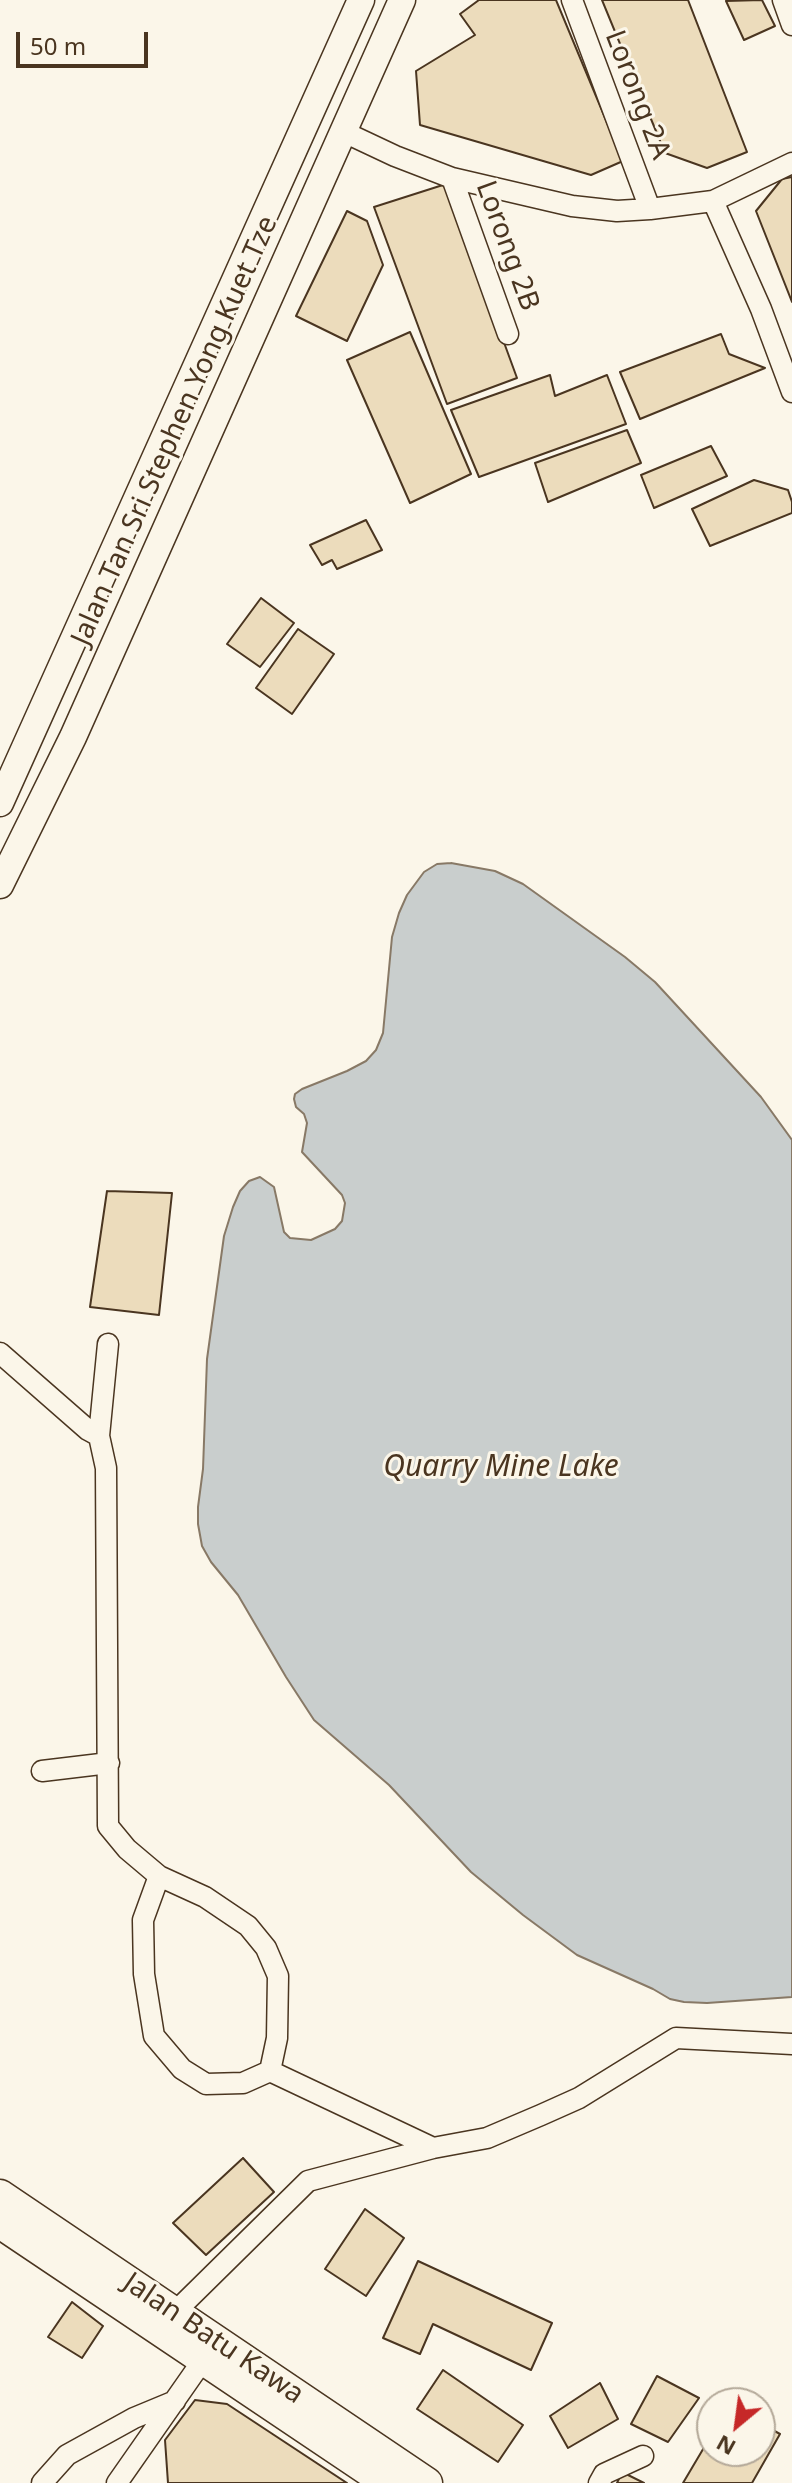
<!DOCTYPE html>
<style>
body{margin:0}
#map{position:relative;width:792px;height:2483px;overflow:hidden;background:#fbf6e9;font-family:"Noto Sans",sans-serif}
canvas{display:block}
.north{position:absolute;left:696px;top:2387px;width:80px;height:80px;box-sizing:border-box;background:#fbf6e9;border:2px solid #b4a999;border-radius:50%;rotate:209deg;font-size:22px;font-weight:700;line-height:32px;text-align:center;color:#4a3520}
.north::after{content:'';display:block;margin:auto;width:28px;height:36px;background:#c62828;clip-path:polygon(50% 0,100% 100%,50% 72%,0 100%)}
.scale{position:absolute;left:16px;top:32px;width:132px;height:36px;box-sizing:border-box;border:4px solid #4a3520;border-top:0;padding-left:10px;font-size:24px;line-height:28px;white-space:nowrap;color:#4a3520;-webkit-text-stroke:6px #fbf6e9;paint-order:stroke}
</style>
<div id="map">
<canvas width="792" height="2483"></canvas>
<div class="north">N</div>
<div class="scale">50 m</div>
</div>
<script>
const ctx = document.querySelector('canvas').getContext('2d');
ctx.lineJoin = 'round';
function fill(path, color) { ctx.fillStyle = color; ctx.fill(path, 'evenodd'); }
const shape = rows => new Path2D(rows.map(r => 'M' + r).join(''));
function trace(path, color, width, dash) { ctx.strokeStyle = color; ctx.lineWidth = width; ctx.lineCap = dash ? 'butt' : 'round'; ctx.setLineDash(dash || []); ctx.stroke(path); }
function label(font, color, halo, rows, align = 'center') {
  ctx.font = font + ' "Noto Sans",sans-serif'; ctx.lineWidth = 6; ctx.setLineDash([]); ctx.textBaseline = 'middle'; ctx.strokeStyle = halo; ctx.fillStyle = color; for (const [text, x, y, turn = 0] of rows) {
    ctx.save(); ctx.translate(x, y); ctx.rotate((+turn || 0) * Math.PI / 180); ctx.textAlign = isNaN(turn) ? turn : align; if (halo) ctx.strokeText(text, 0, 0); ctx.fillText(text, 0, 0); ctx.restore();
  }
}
const water = shape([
 [451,863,495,871,523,884,625,957,655,982,761,1097,792,1140,792,1997,707,2003,684,2002,670,1999,653,1989,577,1955,523,1915,471,1872,389,1785,314,1720,286,1677,238,1595,211,1562,202,1546,198,1524,198,1507,203,1469,207,1359,224,1236,233,1207,240,1191,249,1181,260,1177,274,1187,284,1232,290,1238,311,1240,335,1229,342,1221,345,1203,342,1195,302,1152,307,1123,304,1114,296,1107,294,1099,295,1094,302,1089,347,1071,366,1061,376,1050,383,1033,392,937,399,913,407,895,424,872,437,864,451,863]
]);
const building = shape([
 [479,0,556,0,623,161,591,175,420,125,416,71,475,35,460,14,479,0],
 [602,0,688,0,747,152,707,168,665,153,602,0],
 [762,0,775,26,744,40,726,1,762,0],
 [792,177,792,302,756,211,782,179,792,177],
 [446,184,517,378,447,404,374,207,446,184],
 [347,211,367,221,383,265,347,341,296,316,347,211],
 [410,332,471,474,410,503,347,360,410,332],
 [721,334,729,354,765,368,640,419,620,372,721,334],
 [550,375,555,396,607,375,626,424,479,477,451,410,550,375],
 [627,430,641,463,548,502,535,463,627,430],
 [711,446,727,476,654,508,641,475,711,446],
 [754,480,788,490,792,502,792,513,710,546,692,509,754,480],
 [366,520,382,550,337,569,332,560,322,565,310,545,366,520],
 [261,598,294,623,260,667,227,644,261,598],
 [298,629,334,654,292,714,256,688,298,629],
 [107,1191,172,1193,159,1315,90,1307,107,1191],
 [243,2158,274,2192,206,2255,173,2223,243,2158],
 [365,2209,404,2238,366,2296,325,2269,365,2209],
 [418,2261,552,2323,531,2370,433,2324,420,2354,383,2338,418,2261],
 [72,2302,103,2326,82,2358,48,2337,72,2302],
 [443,2370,523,2425,498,2462,417,2409,443,2370],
 [657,2376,699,2398,668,2442,631,2424,657,2376],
 [600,2383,618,2419,568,2448,550,2416,600,2383],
 [195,2400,227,2404,347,2483,168,2483,165,2440,195,2400],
 [760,2423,780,2434,752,2483,683,2483,712,2434,712,2451,760,2451,760,2423],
 [622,2472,644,2483,617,2483,622,2472]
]);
const minor = shape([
 [572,0,650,209],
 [783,0,792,25],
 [344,132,395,156,452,178,572,206,617,211,650,209,713,201,792,163],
 [452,178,508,334],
 [713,201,761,309,792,392],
 [0,1353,88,1430,99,1436,106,1468,108,1826,127,1849,159,1876,205,1897,248,1926,266,1948,278,1976,277,2038,270,2071,243,2083,206,2084,182,2069,154,2036,144,1974,143,1920,159,1876],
 [99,1436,108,1344],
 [42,1771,109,1763],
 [433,2148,487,2138,541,2115,579,2098,676,2038,792,2044],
 [174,2313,308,2181,433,2148,270,2071],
 [42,2483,67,2455,134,2418,175,2401],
 [117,2483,203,2360],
 [599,2483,604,2474,643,2456]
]);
const major = shape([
 [0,803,361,0],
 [0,885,73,737,402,0]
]);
const highway = shape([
 [0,2195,427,2483],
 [0,2223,387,2483]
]);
const streetNames = [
 ["Lorong 2A",637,95,69],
 ["Lorong 2B",507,246,70],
 ["Jalan Tan Sri Stephen Yong Kuet Tze",175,431,-66],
 ["Jalan Batu Kawa",213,2339,34]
];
const waterNames = [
 ["Quarry Mine Lake",501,1467]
];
fill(water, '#c9cecd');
trace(water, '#887966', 2);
fill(building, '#ecdcbc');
trace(building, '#4a3520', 2);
trace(minor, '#4a3520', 23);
trace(major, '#4a3520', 29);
trace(highway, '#4a3520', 33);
trace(minor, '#fbf6e9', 20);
trace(major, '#fbf6e9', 26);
trace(highway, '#fbf6e9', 30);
label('28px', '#4a3520', '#fbf6e9', streetNames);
label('italic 30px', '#4a3520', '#fbf6e9', waterNames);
</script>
